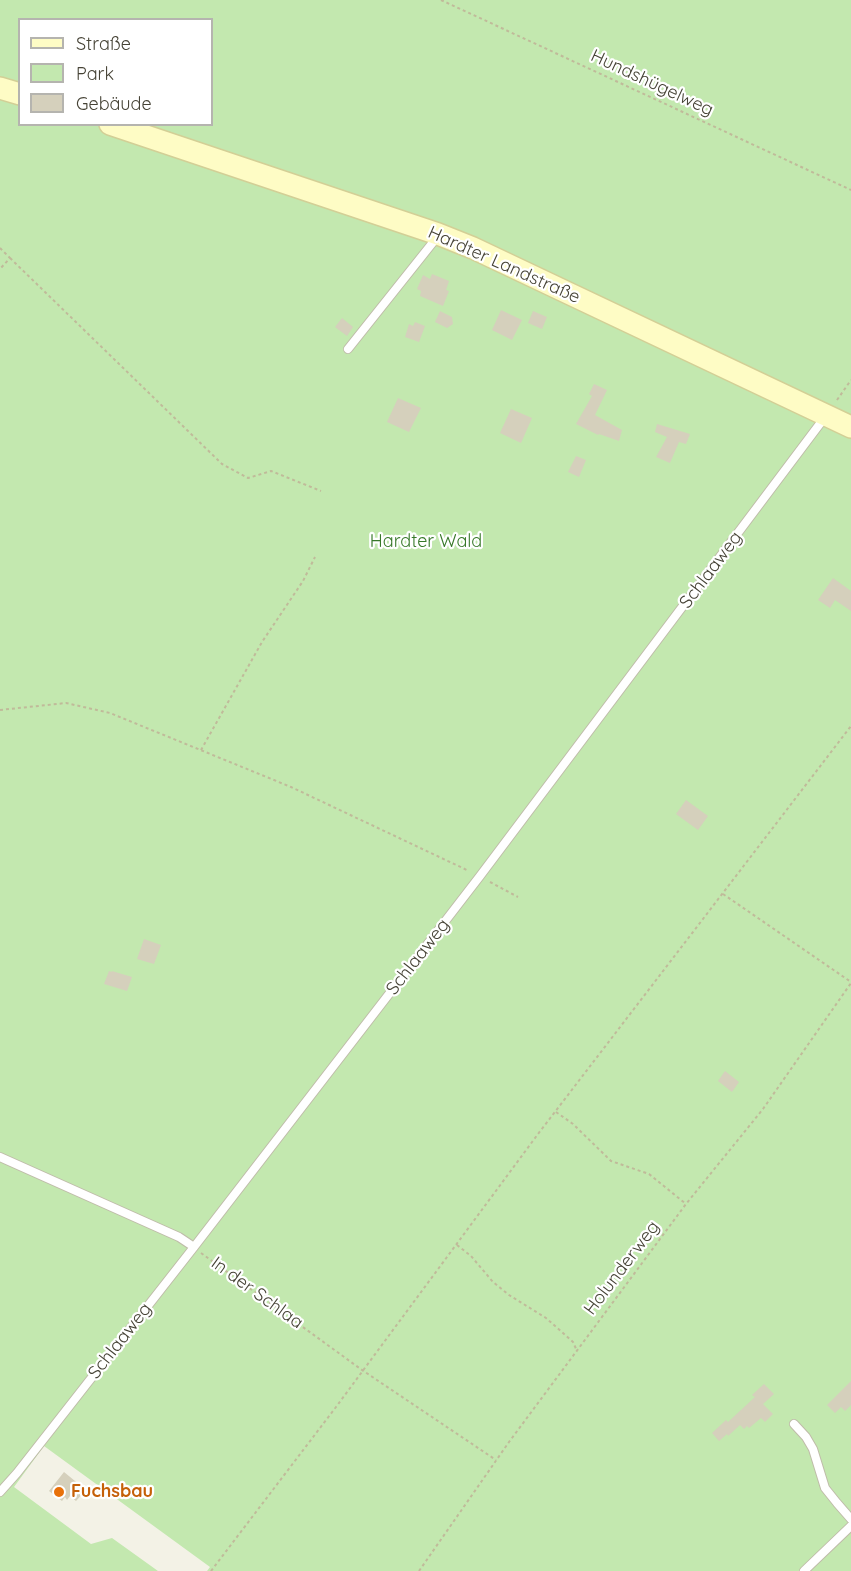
<!DOCTYPE html>
<meta charset="utf-8">
<style>
body{margin:0}
#map{position:relative;width:851px;height:1571px;overflow:hidden;background:#f3f2e6;font-family:Quicksand,sans-serif}
canvas{display:block}
.legend{position:absolute;left:18px;top:18px;width:195px;height:108px;box-sizing:border-box;background:#fff;border:2px solid #b5b4af;margin:0;padding:8px 10px;list-style:none;font-size:18px;color:#464336}
.legend li{display:flex;align-items:center;gap:12px;height:30px}
.legend b{width:30px;border:2px solid #b5b4af}
</style>
<div id="map">
<canvas width="851" height="1571"></canvas>
<ul class="legend">
<li><b style="height:8px;background:#fefcc5"></b>Straße</li>
<li><b style="height:16px;background:#c3e8af"></b>Park</li>
<li><b style="height:16px;background:#d5d0bc"></b>Gebäude</li>
</ul>
</div>
<script>
const ctx = document.querySelector('canvas').getContext('2d');
ctx.lineJoin = 'round';
function fill(path, color) { ctx.fillStyle = color; ctx.fill(path, 'evenodd'); }
const shape = rows => new Path2D(rows.map(r => 'M' + r).join(''));
function trace(path, color, width, dash) { ctx.strokeStyle = color; ctx.lineWidth = width; ctx.lineCap = dash ? 'butt' : 'round'; ctx.setLineDash(dash || []); ctx.stroke(path); }
function label(font, color, halo, rows, align = 'center') {
  ctx.font = font + ' Quicksand,sans-serif'; ctx.lineWidth = 4.5; ctx.setLineDash([]); ctx.textBaseline = 'middle'; ctx.strokeStyle = halo; ctx.fillStyle = color; for (const [text, x, y, turn = 0] of rows) {
    ctx.save(); ctx.translate(x, y); ctx.rotate((+turn || 0) * Math.PI / 180); ctx.textAlign = isNaN(turn) ? turn : align; if (halo) ctx.strokeText(text, 0, 0); ctx.fillText(text, 0, 0); ctx.restore();
  }
}
const green = shape([
 [0,0,851,0,851,1571,207,1571,210,1567,44,1446,14,1487,91,1544,112,1538,158,1571,0,1571],
 [20,20,212,20,212,124,20,124]
]);
const building = shape([
 [432,274,449,281,446,290,449,291,443,306,420,296,421,291,417,289,423,275,430,279],
 [501,310,522,320,512,340,492,330],
 [440,311,452,317,453,324,447,328,435,322],
 [533,311,547,317,542,329,528,323],
 [342,318,353,327,347,336,335,327],
 [415,322,425,326,419,342,405,337,409,324,413,326],
 [594,384,607,390,595,415,622,430,619,441,599,434,598,435,576,424,592,396,589,394],
 [398,398,421,408,409,432,387,422],
 [511,409,532,418,521,443,500,433],
 [657,424,690,434,686,444,679,442,670,463,656,457,667,437,655,432],
 [576,456,586,460,579,477,568,472],
 [833,578,851,591,851,611,835,600,830,608,818,600],
 [686,800,708,816,698,830,676,814],
 [144,939,161,945,154,964,137,959],
 [109,971,112,972,112,971,132,977,127,991,104,984],
 [725,1071,739,1082,732,1092,718,1081],
 [851,1381,851,1405,845,1411,841,1407,835,1413,827,1405],
 [764,1384,774,1394,763,1404,773,1414,765,1422,761,1418,749,1428,747,1426,744,1429,740,1425,728,1436,727,1434,719,1441,712,1433,726,1420,728,1422,755,1397,752,1395],
 [64,1472,86,1490,76,1501,70,1496,67,1500,65,1497,62,1501,49,1491]
]);
const path = shape([
 [441,0,851,190],
 [0,248,10,258,0,269],
 [10,258,222,464,248,478,271,471,321,491],
 [837,400,851,380],
 [0,710,66,703,110,713,291,787,469,871],
 [201,750,262,642,303,581,315,557],
 [490,882,518,897],
 [723,894,851,982],
 [556,1112,573,1124,611,1161,649,1174,686,1204],
 [457,1245,471,1256,493,1282,509,1295,546,1318,573,1342,577,1351],
 [201,1253,362,1370,496,1460],
 [211,1571,336,1407,538,1134,851,726],
 [419,1571,509,1442,686,1204,763,1109,851,983]
]);
const lane = shape([
 [348,349,438,236],
 [0,1157,179,1237,194,1247],
 [794,1424,806,1437,813,1449,825,1488,837,1503,851,1519],
 [0,1492,17,1473,194,1247,480,876,825,417],
 [804,1571,851,1526]
]);
const secondary = shape([
 [0,88,20,94],
 [110,124,438,234,473,248,851,427]
]);
const markers = [
 [59,1492,6,"#e8710a"]
];
const streetNames = [
 ["Hundshügelweg",652,83,25],
 ["Hardter Landstraße",504,265,24],
 ["Schlaaweg",711,570,-53],
 ["Schlaaweg",418,957,-52],
 ["Holunderweg",622,1268,-53],
 ["In der Schlaa",257,1293,36],
 ["Schlaaweg",120,1341,-52]
];
const parkNames = [
 ["Hardter Wald",426,542]
];
const foodNames = [
 ["Fuchsbau",71,1492]
];
fill(green, '#c3e8af');
fill(building, '#d5d0bc');
trace(lane, '#bfbca9', 10);
trace(secondary, '#d3cf96', 24);
trace(path, '#c0ba9a', 2, [3, 3]);
trace(lane, '#fff', 8);
trace(secondary, '#fefcc5', 21);
for (const [x, y, r, color] of markers) { const dot = new Path2D(); dot.arc(x, y, r, 0, 2 * Math.PI); ctx.fillStyle = color; ctx.fill(dot); trace(dot, '#fff', 2); }
label('18px', '#464336', '#fff', streetNames);
label('18px', '#377829', '#fff', parkNames);
label('bold 18px', '#c56008', '#fff', foodNames, 'left');
</script>
